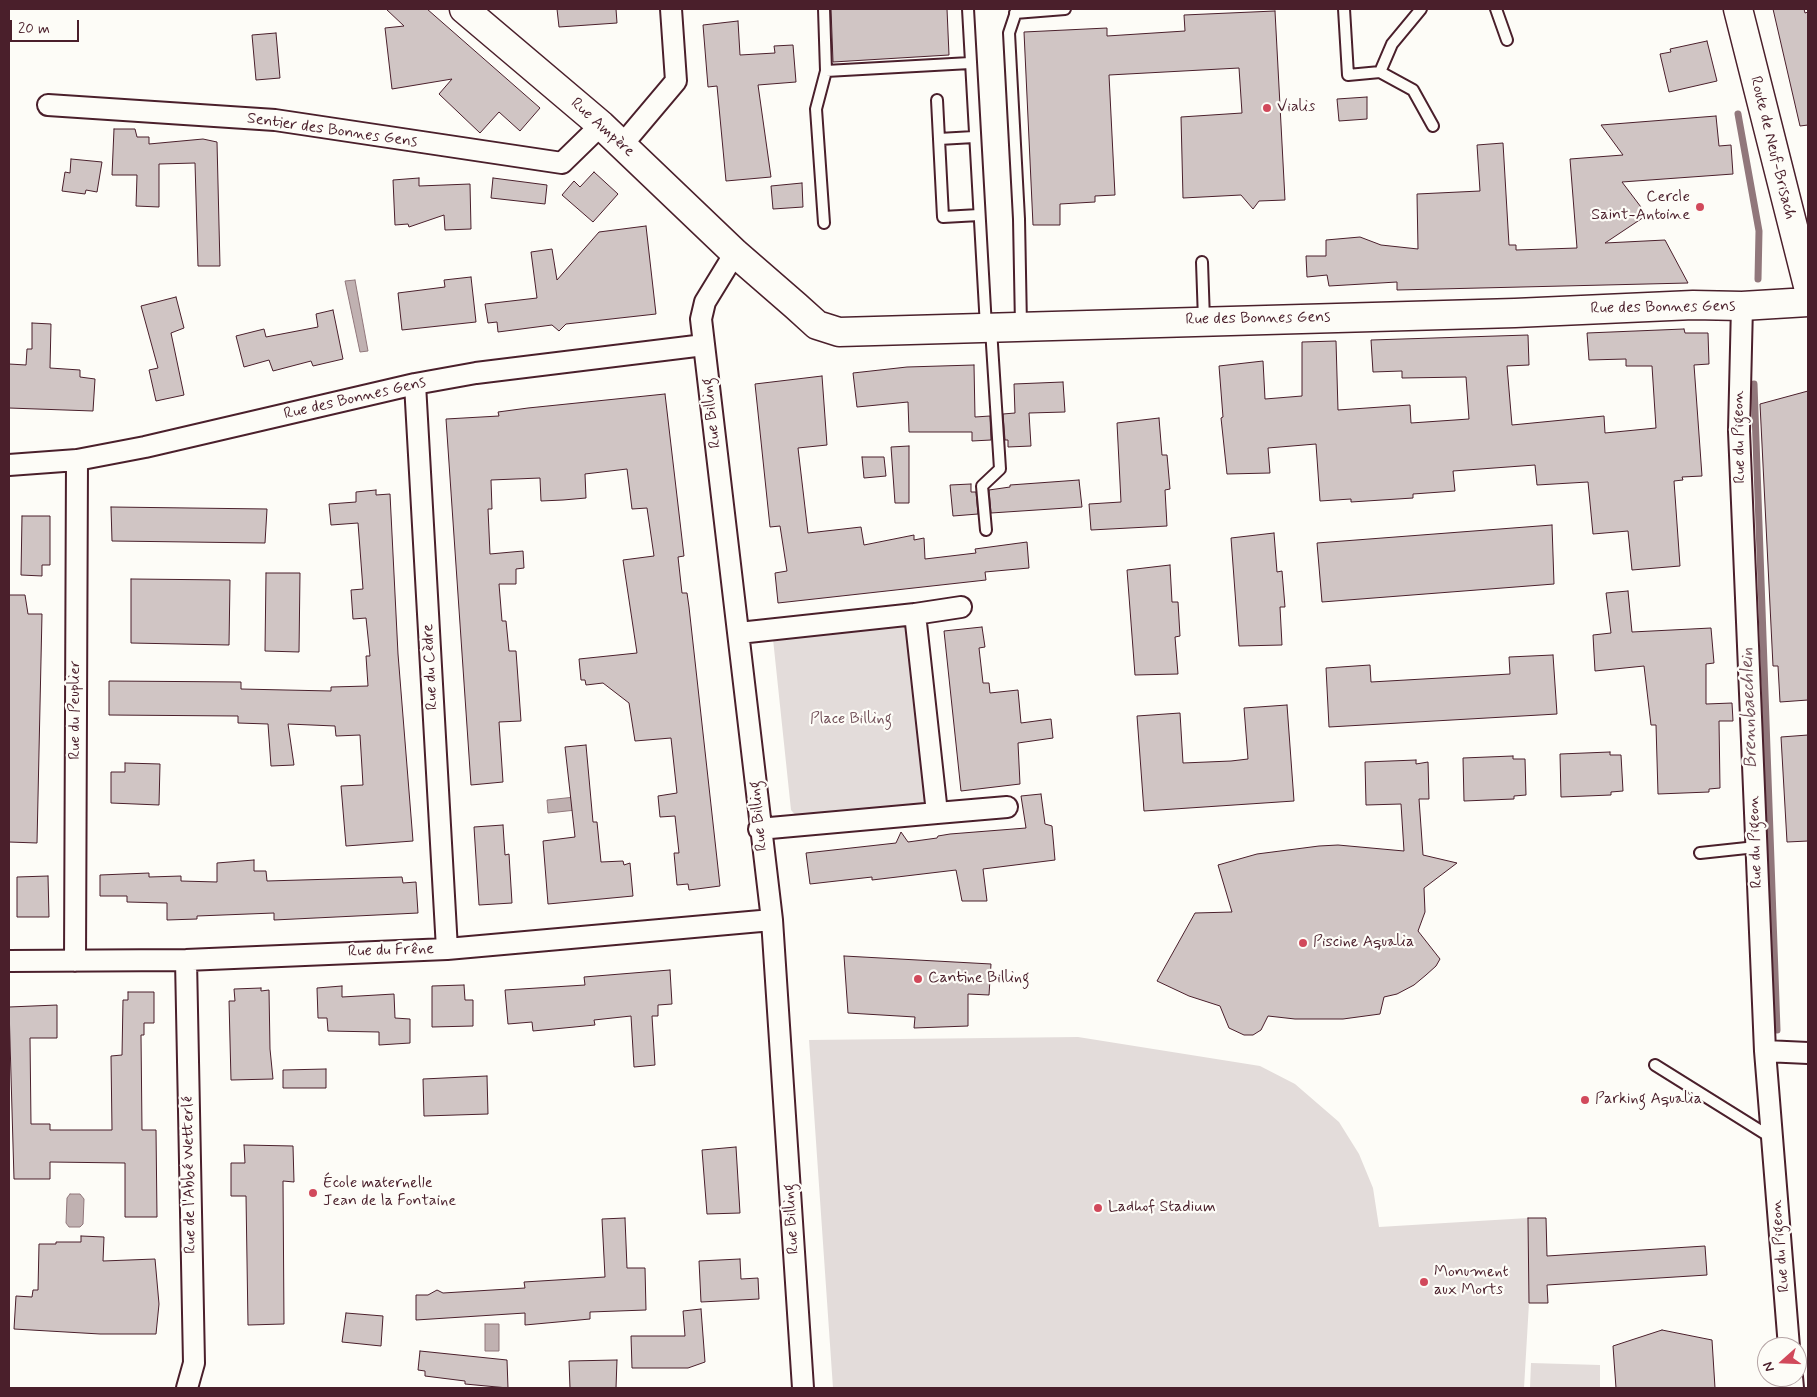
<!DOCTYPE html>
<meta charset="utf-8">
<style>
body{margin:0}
#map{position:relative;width:1817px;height:1397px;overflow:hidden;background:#fdfcf7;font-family:Mynerve,sans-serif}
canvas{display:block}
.frame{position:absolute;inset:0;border:10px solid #4a1f2b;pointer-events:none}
.north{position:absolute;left:1757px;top:1337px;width:50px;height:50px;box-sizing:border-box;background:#fdfcf7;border:1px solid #b5a4a5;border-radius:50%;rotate:250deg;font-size:14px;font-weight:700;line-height:20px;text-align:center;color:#4a1f2b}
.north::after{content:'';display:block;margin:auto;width:18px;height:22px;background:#d1495b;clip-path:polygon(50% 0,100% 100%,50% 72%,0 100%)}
.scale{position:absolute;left:10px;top:20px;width:69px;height:22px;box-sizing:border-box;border:2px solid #4a1f2b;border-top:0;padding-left:6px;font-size:15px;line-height:18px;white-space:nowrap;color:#4a1f2b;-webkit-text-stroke:4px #fdfcf7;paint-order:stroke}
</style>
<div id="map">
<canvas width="1817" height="1397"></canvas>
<div class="frame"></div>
<div class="north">N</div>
<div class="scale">20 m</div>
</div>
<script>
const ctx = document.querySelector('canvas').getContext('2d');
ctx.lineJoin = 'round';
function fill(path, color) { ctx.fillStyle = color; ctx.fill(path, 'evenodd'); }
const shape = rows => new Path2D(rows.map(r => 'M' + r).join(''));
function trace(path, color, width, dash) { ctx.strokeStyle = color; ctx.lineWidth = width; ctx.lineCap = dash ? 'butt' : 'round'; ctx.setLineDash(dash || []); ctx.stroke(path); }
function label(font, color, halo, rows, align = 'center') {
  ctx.font = font + ' Mynerve,sans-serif'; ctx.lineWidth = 4.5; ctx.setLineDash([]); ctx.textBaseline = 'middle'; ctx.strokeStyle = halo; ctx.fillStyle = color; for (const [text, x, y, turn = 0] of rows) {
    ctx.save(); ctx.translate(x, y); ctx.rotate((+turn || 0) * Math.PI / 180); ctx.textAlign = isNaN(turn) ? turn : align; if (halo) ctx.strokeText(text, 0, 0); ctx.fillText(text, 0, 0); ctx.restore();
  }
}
const green = shape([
 [903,624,907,626,927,803,922,807,797,817,791,810,773,639],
 [1078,1037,1260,1066,1295,1084,1339,1122,1359,1154,1373,1188,1379,1227,1528,1218,1529,1303,1524,1388,833,1388,809,1040],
 [1531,1363,1600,1365,1600,1388,1530,1388]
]);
const water = shape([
 [355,280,368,351,360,352,345,281,355,280],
 [575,797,576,810,548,813,547,800,575,797],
 [70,1194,80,1194,84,1199,83,1224,80,1227,69,1227,66,1223,67,1198,70,1194],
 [485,1324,499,1324,499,1351,485,1351,485,1324]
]);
const stream = shape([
 [1738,114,1759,231,1758,279],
 [1754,384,1777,1030]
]);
const building = shape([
 [386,9,427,9,540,108,520,131,499,112,480,133,439,94,452,79,392,89,385,28,404,26,386,9],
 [557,9,616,9,617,23,559,27,557,9],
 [831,9,947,9,949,55,833,62,831,9],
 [1773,9,1804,9,1805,13,1808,12,1808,125,1800,126,1773,9],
 [1275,11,1285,200,1259,201,1253,209,1241,195,1183,198,1181,117,1242,113,1239,68,1109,75,1115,195,1095,196,1095,202,1060,204,1060,225,1033,225,1024,32,1107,28,1107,36,1185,31,1184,15,1275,11],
 [738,21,740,55,775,53,774,46,793,45,796,82,758,85,771,177,726,181,717,86,708,87,703,25,738,21],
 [276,33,280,78,256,80,252,35,276,33],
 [1707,41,1717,81,1669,92,1660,54,1671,52,1670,49,1707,41],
 [1367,97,1367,119,1339,121,1337,99,1367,97],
 [1716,116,1719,146,1731,145,1733,174,1622,182,1647,215,1605,243,1665,240,1688,283,1397,290,1397,282,1329,286,1327,275,1307,277,1306,256,1326,256,1326,240,1360,237,1381,245,1418,249,1417,194,1480,191,1477,145,1503,143,1509,245,1516,245,1516,250,1577,248,1570,159,1623,155,1601,125,1716,116],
 [114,129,135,129,137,137,149,137,149,144,203,139,217,142,220,266,198,266,195,163,159,164,159,207,136,206,137,175,112,175,114,129],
 [71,159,102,162,97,192,86,190,85,194,62,191,65,172,70,173,71,159],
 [594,172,618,194,593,222,562,195,574,181,580,187,594,172],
 [419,178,419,186,470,184,471,229,445,230,444,215,409,227,408,224,395,225,393,180,419,178],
 [493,178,547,185,545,204,491,198,493,178],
 [802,183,803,207,773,209,771,186,802,183],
 [646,226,656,314,566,324,559,331,552,325,498,332,497,322,488,323,485,304,537,298,531,252,552,249,557,280,599,232,646,226],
 [471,277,476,322,402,330,398,293,445,287,444,280,471,277],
 [176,297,184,328,171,333,184,395,156,401,149,370,158,368,141,306,176,297],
 [333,310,343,359,313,366,311,361,273,371,269,360,244,367,236,336,264,329,266,337,318,327,316,314,333,310],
 [32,323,51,324,50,368,80,370,80,377,95,379,93,411,9,408,9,364,26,365,27,349,32,349,32,323],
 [1684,329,1685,333,1708,333,1709,364,1694,365,1702,476,1682,477,1683,480,1674,481,1680,566,1632,570,1628,531,1593,534,1588,482,1537,485,1535,465,1453,471,1455,491,1413,494,1413,498,1351,502,1351,499,1320,501,1316,444,1268,448,1270,473,1227,474,1221,418,1223,417,1219,366,1263,361,1265,399,1302,396,1302,342,1336,341,1338,410,1410,405,1411,423,1469,419,1466,377,1402,378,1402,371,1373,372,1371,340,1528,335,1529,365,1507,366,1512,425,1604,416,1605,433,1656,428,1652,366,1626,366,1626,359,1589,360,1587,333,1684,329],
 [974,365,975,417,990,416,991,440,972,441,972,432,909,432,908,402,857,407,853,373,907,367,974,365],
 [822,376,827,445,798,448,808,533,861,527,864,545,914,535,914,540,924,538,925,559,976,553,975,549,1027,542,1029,568,985,572,986,580,778,603,775,573,787,571,780,526,770,527,755,384,822,376],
 [1063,382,1065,412,1029,413,1031,446,1008,447,1008,440,1005,440,1003,414,1015,413,1014,384,1063,382],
 [1808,391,1808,700,1780,702,1778,666,1773,666,1760,404,1808,391],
 [665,394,684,556,678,557,682,593,687,593,689,607,720,886,689,890,688,884,677,885,674,853,679,853,675,816,660,817,658,796,677,793,671,738,635,741,629,703,603,683,586,685,585,680,581,680,579,659,637,653,623,560,654,556,647,508,632,509,627,469,585,474,586,498,563,500,541,501,540,478,491,480,492,509,488,509,490,554,523,551,524,568,516,569,516,584,499,584,502,621,506,621,509,651,516,651,521,721,499,722,503,782,471,785,446,419,499,416,498,412,528,408,665,394],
 [1159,418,1162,455,1167,455,1170,489,1165,490,1167,526,1091,530,1089,504,1121,502,1117,423,1159,418],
 [909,446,909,503,895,503,891,447,909,446],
 [862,457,884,457,886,476,864,478,862,457],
 [1079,480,1082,507,991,513,989,490,1010,487,1010,485,1079,480],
 [971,484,971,492,976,492,978,514,953,516,950,485,971,484],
 [376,490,376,495,390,494,398,654,413,841,346,846,341,786,363,785,360,735,336,736,335,726,288,724,294,765,271,766,268,724,238,723,238,716,109,715,109,681,241,682,241,689,331,691,331,687,368,686,366,656,370,656,366,618,353,619,351,590,363,589,358,523,331,525,329,504,356,502,356,492,376,490],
 [111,507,267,509,265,543,112,541,111,507],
 [22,516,50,516,50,565,42,565,42,576,21,575,22,516],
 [1552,525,1554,584,1322,602,1317,543,1552,525],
 [1274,533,1277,572,1282,571,1285,607,1280,607,1282,645,1239,646,1231,538,1274,533],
 [1170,565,1172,602,1178,602,1180,636,1175,637,1178,674,1135,675,1127,570,1170,565],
 [266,573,300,573,299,652,265,651,266,573],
 [131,579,230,580,229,645,131,643,131,579],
 [1628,591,1632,632,1711,628,1714,663,1706,664,1706,704,1732,703,1733,721,1719,721,1720,788,1709,789,1709,792,1658,794,1656,725,1651,725,1644,666,1595,671,1593,635,1611,633,1606,593,1628,591],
 [9,595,25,595,28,614,42,614,37,843,9,842,9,595],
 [982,627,985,647,979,648,983,683,989,683,990,693,1018,690,1021,723,1051,719,1053,738,1018,743,1020,784,961,791,944,631,982,627],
 [1553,655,1557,714,1329,727,1326,668,1370,665,1371,682,1510,674,1509,657,1553,655],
 [1287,705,1294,801,1144,811,1137,716,1180,713,1183,763,1231,761,1248,759,1244,708,1287,705],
 [1808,735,1808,841,1787,842,1781,737,1808,735],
 [586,745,593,822,597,822,601,862,623,861,624,865,630,863,633,896,548,904,543,841,575,837,565,747,586,745],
 [1610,752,1610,755,1621,755,1623,791,1611,792,1611,795,1561,797,1560,754,1610,752],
 [1513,756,1513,759,1525,759,1526,795,1514,796,1514,799,1464,801,1463,758,1513,756],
 [1416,760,1416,764,1428,762,1429,799,1419,799,1423,855,1457,863,1424,888,1425,912,1418,931,1440,959,1436,966,1426,975,1414,985,1397,994,1384,997,1380,1014,1343,1019,1295,1019,1268,1016,1261,1030,1253,1035,1244,1035,1229,1028,1220,1006,1189,996,1157,981,1195,913,1232,912,1218,865,1257,854,1319,846,1338,845,1404,851,1401,804,1366,805,1365,762,1416,760],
 [125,763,160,764,159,805,111,803,111,772,125,772,125,763],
 [1041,794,1045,824,1052,826,1055,860,983,869,987,901,962,901,956,870,872,880,872,877,810,884,806,853,896,843,901,832,908,842,937,838,938,836,950,834,1026,828,1021,796,1041,794],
 [503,825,505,855,509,854,512,903,479,905,474,827,503,825],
 [254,860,254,871,266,871,267,881,402,877,403,883,416,882,418,913,274,920,274,913,197,916,197,919,167,920,167,903,127,902,127,896,100,896,100,875,149,873,149,877,181,876,181,881,217,882,217,863,254,860],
 [48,876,49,917,17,917,17,877,48,876],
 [844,956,991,964,989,995,968,994,968,1026,914,1028,915,1017,848,1013,844,956],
 [670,970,672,1004,658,1005,658,1016,652,1016,655,1065,634,1067,631,1016,594,1020,595,1025,533,1031,532,1022,508,1024,505,990,585,985,584,977,670,970],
 [464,985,465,1000,473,1000,473,1026,432,1027,432,986,464,985],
 [342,986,342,997,394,994,395,1018,410,1019,410,1043,379,1045,379,1032,328,1031,327,1018,318,1018,317,988,342,986],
 [261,988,261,991,269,990,270,1049,273,1079,231,1080,229,1001,235,1001,234,989,261,988],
 [128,992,154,992,154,1023,144,1023,144,1035,141,1035,142,1130,156,1130,157,1217,125,1217,125,1163,50,1162,50,1179,14,1179,9,1007,57,1005,57,1038,30,1038,31,1124,50,1124,50,1130,112,1130,111,1056,122,1055,123,1000,128,1000,128,992],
 [326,1069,326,1088,283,1088,283,1070,326,1069],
 [487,1076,488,1114,424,1116,423,1079,487,1076],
 [244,1145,293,1146,294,1182,283,1181,284,1324,248,1325,246,1196,231,1196,231,1163,245,1163,244,1145],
 [736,1147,740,1213,707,1214,702,1150,736,1147],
 [625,1218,627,1268,645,1268,646,1310,590,1312,590,1319,525,1325,525,1313,416,1320,416,1295,428,1295,437,1290,443,1293,525,1288,524,1282,605,1277,602,1219,625,1218],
 [1528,1218,1546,1218,1547,1256,1705,1246,1707,1275,1547,1285,1548,1303,1529,1303,1528,1218],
 [81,1236,104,1237,103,1261,155,1259,159,1304,156,1334,100,1334,14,1329,16,1296,32,1297,33,1290,38,1290,39,1244,56,1244,56,1242,81,1242,81,1236],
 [740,1259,741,1279,758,1278,759,1299,701,1302,699,1261,740,1259],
 [701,1309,705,1362,688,1368,632,1368,631,1336,685,1336,683,1311,701,1309],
 [346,1313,383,1316,381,1346,342,1342,346,1313],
 [1662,1330,1712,1340,1715,1388,1616,1388,1613,1346,1662,1330],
 [420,1351,507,1360,508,1388,465,1384,465,1381,425,1376,425,1371,418,1370,420,1351],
 [617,1360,616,1388,570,1388,569,1361,617,1360]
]);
const lane = shape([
 [824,9,826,71,970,63],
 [968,9,986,327],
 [1017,9,1009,33,1019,219,1021,326],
 [1344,9,1348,75,1380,72,1392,44,1421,9],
 [1496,9,1507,40],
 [1015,13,1065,9],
 [1380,72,1413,90,1433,126],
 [937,100,943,217,979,215],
 [939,139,974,137],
 [824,223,816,109,826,71],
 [1202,262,1204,320],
 [986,530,982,486,1000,469,991,329],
 [1700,853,1756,847],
 [1655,1065,1772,1138]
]);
const street = shape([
 [48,105,275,120,562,163,601,125],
 [622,145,676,81,671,9],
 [735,253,705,302,701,319,772,920,803,1388],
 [1742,306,1739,431,1765,1051,1789,1347],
 [415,384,447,949],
 [9,465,77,460,145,447,415,384,476,373,704,345],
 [915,614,961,607],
 [739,633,915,614,937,813,759,829],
 [937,813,1007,807],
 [186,960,194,1363,187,1388],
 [9,961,186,960,447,949,772,920],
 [75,961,77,460],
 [1765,1051,1808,1053],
 [1792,1377,1793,1388]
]);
const secondary = shape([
 [464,9,601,125,735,253,796,306,817,325,839,332,1515,313,1693,305,1742,306,1808,302],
 [1738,9,1808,286]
]);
const markers = [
 [1267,108,5,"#d1495b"],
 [1700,207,5,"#d1495b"],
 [1303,943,5,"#d1495b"],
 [918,979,5,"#d1495b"],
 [1585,1100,5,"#d1495b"],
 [313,1193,5,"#d1495b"],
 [1098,1208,5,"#d1495b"],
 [1424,1282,5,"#d1495b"]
];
const poiNames = [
 ["Vialis",1277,108],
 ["Cercle",1690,198,"right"],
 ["Saint-Antoine",1690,216,"right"],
 ["Piscine Aqualia",1313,943],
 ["Cantine Billing",928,979],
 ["Parking Aqualia",1595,1100],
 ["École maternelle",323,1184],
 ["Jean de la Fontaine",323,1202],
 ["Ladhof Stadium",1108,1208],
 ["Monument",1434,1273],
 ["aux Morts",1434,1291]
];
const streetNames = [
 ["Rue Ampère",602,128,42],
 ["Sentier des Bonnes Gens",332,131,8],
 ["Route de Neuf-Brisach",1772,148,76],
 ["Rue des Bonnes Gens",1663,308,-1],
 ["Rue des Bonnes Gens",1258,319,-1],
 ["Rue des Bonnes Gens",355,399,-13],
 ["Rue Billing",712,413,-97],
 ["Rue du Pigeon",1740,437,-91],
 ["Rue du Cèdre",431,667,-93],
 ["Rue du Peuplier",76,710,-90],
 ["Rue Billing",759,816,-96],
 ["Rue du Pigeon",1756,842,-92],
 ["Rue du Frêne",391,951,-2],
 ["Rue de l'Abbé Wetterlé",190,1175,-91],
 ["Rue Billing",792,1219,-94],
 ["Rue du Pigeon",1781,1246,-95]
];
const parkNames = [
 ["Place Billing",851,720]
];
const waterNames = [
 ["Brennbaechlein",1750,708,-92]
];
fill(green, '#e3dcda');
fill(water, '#c0b1b1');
trace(water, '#91777b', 1);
trace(stream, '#91777b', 7);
fill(building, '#d0c5c4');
trace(building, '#4a1f2b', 1);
trace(lane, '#4a1f2b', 14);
trace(street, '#4a1f2b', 24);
trace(secondary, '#4a1f2b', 31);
trace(lane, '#fdfcf7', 10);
trace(street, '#fdfcf7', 20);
trace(secondary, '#fdfcf7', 28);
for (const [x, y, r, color] of markers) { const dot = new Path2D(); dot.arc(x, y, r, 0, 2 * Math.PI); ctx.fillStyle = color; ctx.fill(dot); trace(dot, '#fdfcf7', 2); }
label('16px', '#4a1f2b', '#fdfcf7', poiNames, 'left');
label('16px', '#4a1f2b', '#fdfcf7', streetNames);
label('16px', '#704e57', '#fdfcf7', parkNames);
label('italic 18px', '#73525a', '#fdfcf7', waterNames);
</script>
